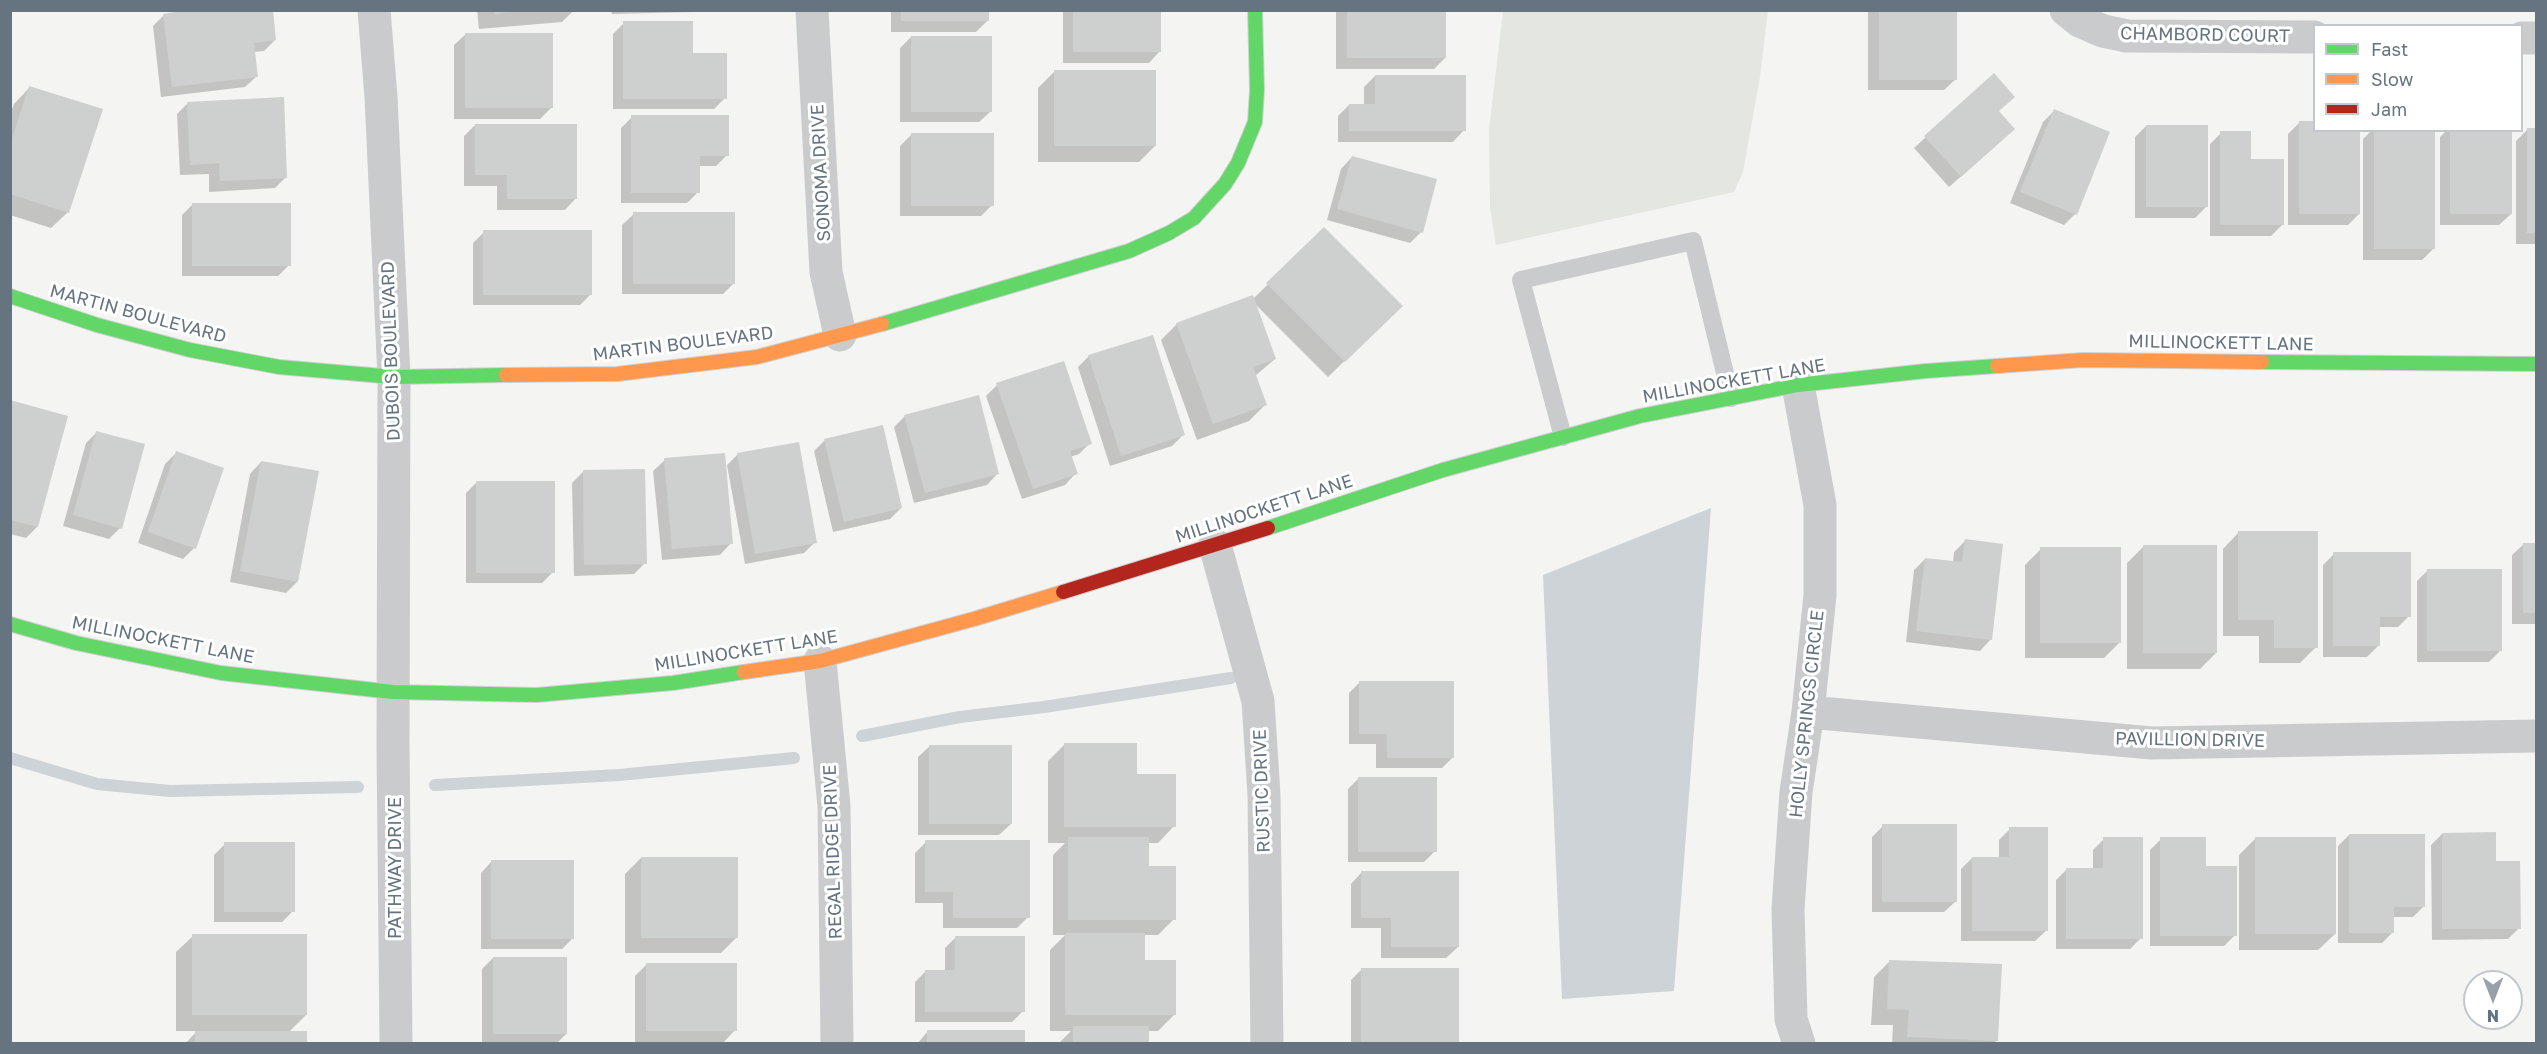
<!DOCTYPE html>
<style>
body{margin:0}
#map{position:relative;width:2547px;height:1054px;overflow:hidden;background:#f4f4f3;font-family:"Golos Text",sans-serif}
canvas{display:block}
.frame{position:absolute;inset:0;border:12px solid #667481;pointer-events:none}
.legend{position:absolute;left:2313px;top:24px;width:210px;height:108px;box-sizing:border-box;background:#fff;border:2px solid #c2c7cd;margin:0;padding:8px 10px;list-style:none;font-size:18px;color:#667481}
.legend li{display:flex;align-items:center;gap:12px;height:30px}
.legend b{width:30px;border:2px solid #c2c7cd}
.north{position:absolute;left:2463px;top:970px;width:60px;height:60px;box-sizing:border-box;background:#fff;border:2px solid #c2c7cd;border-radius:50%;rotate:180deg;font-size:16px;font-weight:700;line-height:24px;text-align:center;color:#667481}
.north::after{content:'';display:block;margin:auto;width:21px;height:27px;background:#98a1a9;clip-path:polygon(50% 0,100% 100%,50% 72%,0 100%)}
</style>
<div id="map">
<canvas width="2547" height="1054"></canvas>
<div class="frame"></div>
<ul class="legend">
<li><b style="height:8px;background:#63d668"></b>Fast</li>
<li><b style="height:8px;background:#ff974d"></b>Slow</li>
<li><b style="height:8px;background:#b3261e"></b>Jam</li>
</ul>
<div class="north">N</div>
</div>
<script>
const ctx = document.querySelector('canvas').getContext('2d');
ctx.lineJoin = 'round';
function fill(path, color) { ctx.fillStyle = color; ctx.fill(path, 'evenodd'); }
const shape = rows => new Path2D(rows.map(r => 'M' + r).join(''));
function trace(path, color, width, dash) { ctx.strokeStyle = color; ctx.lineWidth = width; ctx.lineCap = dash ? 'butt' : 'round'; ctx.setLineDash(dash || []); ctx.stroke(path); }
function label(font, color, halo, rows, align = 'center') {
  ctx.font = font + ' "Golos Text",sans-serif'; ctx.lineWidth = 6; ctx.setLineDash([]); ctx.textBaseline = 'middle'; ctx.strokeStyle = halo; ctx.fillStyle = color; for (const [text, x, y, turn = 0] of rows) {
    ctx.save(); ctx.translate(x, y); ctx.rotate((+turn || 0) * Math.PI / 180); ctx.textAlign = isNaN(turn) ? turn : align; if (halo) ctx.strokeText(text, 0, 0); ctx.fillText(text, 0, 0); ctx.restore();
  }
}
const green = shape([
 [1503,11,1768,11,1760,77,1743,172,1734,192,1496,245,1490,208,1489,129]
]);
const water = shape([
 [1711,508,1674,991,1562,999,1543,575]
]);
const shadow = shape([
 [477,10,574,10,562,22,479,29],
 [611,10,695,10,693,12,612,14],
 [891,10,987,10,987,21,976,32,891,32],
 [1063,10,1160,10,1160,51,1149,63,1063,63],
 [1336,10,1445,10,1445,58,1434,69,1336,69],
 [1868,10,1956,10,1956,79,1944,90,1868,90],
 [164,15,275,40,264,51,253,52,257,76,245,87,161,97,153,26],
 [624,23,725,98,714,109,613,109,613,34],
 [466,34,551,108,540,119,454,119,454,45],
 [911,37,991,111,979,122,900,122,900,48],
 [1055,71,1155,146,1139,162,1038,162,1038,88],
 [1994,75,2002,140,1949,187,1914,148],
 [1375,76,1464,130,1453,142,1338,142,1338,116,1349,105,1364,105,1364,87],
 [30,87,68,212,51,228,10,215,10,114,14,104],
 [188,103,286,177,275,188,209,192,209,174,180,175,177,114],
 [2054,111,2075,214,2064,225,2010,203,2043,122],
 [632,117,727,155,716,166,698,166,698,192,687,203,621,203,621,128],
 [2299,123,2314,123,2314,130,2359,214,2348,225,2288,225,2288,134],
 [475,125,576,198,565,210,497,210,497,186,464,186,464,136],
 [2146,126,2206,207,2195,218,2135,218,2135,137],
 [2372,130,2433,130,2433,249,2422,260,2363,260,2363,139],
 [2447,130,2511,130,2511,214,2499,225,2440,225,2440,137],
 [2527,130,2536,130,2536,244,2516,244,2516,141],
 [2221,133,2250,160,2282,225,2271,236,2210,236,2210,144],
 [911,135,992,205,981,216,900,216,900,146],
 [1352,157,1421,232,1410,243,1327,220,1341,169],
 [193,204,289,265,278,276,182,276,182,215],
 [634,214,734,283,723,294,622,294,622,225],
 [1324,229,1401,306,1328,377,1254,303,1275,359,1255,376,1265,405,1249,421,1197,440,1161,340,1177,324,1253,299],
 [484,232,591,294,580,305,473,305,473,243],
 [1089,356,1183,435,1172,446,1110,466,1078,367],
 [997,385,1090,443,1079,454,1070,457,1076,473,1065,485,1022,499,986,396],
 [10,402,66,417,37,527,26,538,10,534],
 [905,416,998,473,987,485,914,503,894,427],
 [97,432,120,528,109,539,63,526,86,443],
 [825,440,901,508,890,519,833,532,814,451],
 [176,453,194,548,183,559,138,543,165,464],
 [738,454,815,542,804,553,745,564,727,465],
 [665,460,731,543,720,555,662,560,653,471],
 [261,462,297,582,286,593,230,582,250,474],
 [583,472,645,563,634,574,574,576,572,483],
 [477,482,553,572,542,583,466,583,466,493],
 [2239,532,2316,647,2300,663,2259,663,2259,636,2223,636,2223,549],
 [1965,541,1991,639,1980,651,1906,642,1914,570,1925,559,1953,562,1954,552],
 [2524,544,2536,544,2536,624,2512,624,2512,555],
 [2143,547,2216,653,2200,669,2127,669,2127,563],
 [2041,549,2120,642,2104,658,2025,658,2025,565],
 [2334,554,2409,616,2398,627,2378,627,2378,646,2367,657,2323,657,2323,565],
 [2428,570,2500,651,2489,662,2417,662,2417,581],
 [1360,682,1453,757,1442,768,1376,768,1376,744,1349,744,1349,693],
 [1064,745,1136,776,1174,826,1158,843,1147,843,1147,868,1174,919,1158,935,1143,935,1143,962,1174,1015,1158,1031,1147,1031,1147,1044,1058,1044,1071,1031,1050,1031,1050,950,1065,935,1053,935,1053,855,1065,843,1048,843,1048,761],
 [930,746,1011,824,999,835,918,835,918,757],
 [1359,778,1435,851,1424,862,1348,862,1348,789],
 [1883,826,1956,901,1944,912,1872,912,1872,837],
 [2010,829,2047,930,2035,941,1961,941,1961,869,1972,858,1999,858,1999,840],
 [2442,834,2519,928,2508,939,2432,940,2431,845],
 [2349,835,2424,906,2413,917,2393,917,2393,932,2382,943,2338,943,2338,846],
 [2104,839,2141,938,2130,949,2056,949,2056,880,2067,869,2093,869,2093,850],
 [2161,839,2204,868,2235,935,2224,946,2150,946,2150,850],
 [2255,839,2335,934,2318,950,2239,950,2239,855],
 [926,842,1028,917,1017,928,943,928,943,903,915,903,915,853],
 [225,844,293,911,282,922,214,922,214,855],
 [641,858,737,937,721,953,625,953,625,874],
 [492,861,573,938,562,949,481,949,481,873],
 [1362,872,1458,947,1446,958,1381,958,1381,928,1351,928,1351,884],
 [193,936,306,1015,288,1033,306,1044,185,1044,197,1031,176,1031,176,952],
 [956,937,1023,1011,1012,1022,915,1022,915,982,926,971,945,971,945,948],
 [493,958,566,1034,556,1044,482,1044,482,969],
 [1890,961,1997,1040,1993,1044,1892,1044,1893,1025,1871,1025,1874,977],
 [646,965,735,1030,724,1042,635,1042,635,976],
 [1362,969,1458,1044,1351,1044,1351,980],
 [928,1031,1023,1044,917,1044]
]);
const stream = shape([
 [862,736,960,717,1044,707,1231,678],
 [10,758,97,784,170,791,358,787],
 [435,785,619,775,794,758]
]);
const building = shape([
 [187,10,273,10,276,40,254,43,258,77,172,87,163,14],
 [494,10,512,10,512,12,495,14],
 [901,10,989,10,989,21,901,21],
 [1073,10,1161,10,1161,52,1073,52],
 [1347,10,1446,10,1446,58,1347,58],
 [1879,10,1957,10,1957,80,1879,80],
 [623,21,693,21,693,53,727,53,727,99,623,99],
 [465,33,553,33,553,108,465,108],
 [911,36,992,36,992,112,911,112],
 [1054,70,1156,70,1156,146,1054,146],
 [1994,73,2015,97,1999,111,2015,129,1961,177,1924,136],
 [1375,75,1466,75,1466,131,1349,131,1349,104,1375,104],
 [29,86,103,109,69,213,10,194,10,145],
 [284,97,287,178,220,181,219,163,190,165,187,102],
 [2054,109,2110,132,2077,215,2020,192],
 [631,115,729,115,729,156,700,156,700,193,631,193],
 [2299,121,2314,121,2314,130,2360,130,2360,214,2299,214],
 [475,124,577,124,577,199,507,199,507,175,475,175],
 [2146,125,2208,125,2208,207,2146,207],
 [2527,128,2536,128,2536,233,2527,233],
 [2374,130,2435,130,2435,249,2374,249],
 [2450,130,2512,130,2512,214,2450,214],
 [2220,131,2251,131,2251,159,2284,159,2284,225,2220,225],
 [911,133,994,133,994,206,911,206],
 [1352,156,1437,179,1423,233,1337,209],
 [192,203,291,203,291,266,192,266],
 [633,212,735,212,735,284,633,284],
 [1324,227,1403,306,1345,362,1266,283],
 [483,230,592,230,592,295,483,295],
 [1253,295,1276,359,1253,367,1267,405,1213,424,1176,323],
 [1153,335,1185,435,1121,456,1088,355],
 [1064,361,1092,444,1070,451,1078,474,1033,489,996,383],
 [979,395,999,474,925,493,904,415],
 [10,400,68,416,38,527,10,520],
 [883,425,902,508,844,522,824,439],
 [96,431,145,444,122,529,73,515],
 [799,442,817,543,755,554,737,453],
 [176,451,224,468,196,549,148,532],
 [725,453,733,544,672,549,664,458],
 [261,461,319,471,298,582,240,571],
 [645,469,647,564,584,565,583,470],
 [476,481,555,481,555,573,476,573],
 [2238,531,2318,531,2318,648,2274,648,2274,620,2238,620],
 [1965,539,2003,544,1992,640,1916,631,1925,558,1962,562],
 [2523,543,2536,543,2536,613,2523,613],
 [2143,545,2217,545,2217,653,2143,653],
 [2040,547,2121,547,2121,643,2040,643],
 [2333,552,2411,552,2411,617,2380,617,2380,646,2333,646],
 [2427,569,2502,569,2502,651,2427,651],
 [1359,681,1454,681,1454,758,1387,758,1387,734,1359,734],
 [1064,743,1137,743,1137,774,1176,774,1176,827,1064,827],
 [929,745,1012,745,1012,824,929,824],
 [1358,777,1437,777,1437,852,1358,852],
 [1882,824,1957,824,1957,902,1882,902],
 [2009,827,2048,827,2048,931,1972,931,1972,857,2009,857],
 [2496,832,2496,861,2520,861,2521,929,2442,929,2442,833],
 [2349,834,2425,834,2425,907,2394,907,2394,933,2349,933],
 [1068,837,1149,837,1149,866,1176,866,1176,920,1068,920],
 [2103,837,2143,837,2143,939,2066,939,2066,868,2103,868],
 [2160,837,2206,837,2206,866,2237,866,2237,936,2160,936],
 [2255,837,2336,837,2336,934,2255,934],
 [925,840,1030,840,1030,918,953,918,953,892,925,892],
 [224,842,295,842,295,912,224,912],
 [641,857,738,857,738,938,641,938],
 [491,860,574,860,574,939,491,939],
 [1361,871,1459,871,1459,947,1391,947,1391,918,1361,918],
 [1065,933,1145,933,1145,960,1176,960,1176,1015,1065,1015],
 [192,934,307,934,307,1015,192,1015],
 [955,936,1025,936,1025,1012,925,1012,925,970,955,970],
 [493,957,567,957,567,1034,493,1034],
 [1889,960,2002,964,1998,1041,1907,1037,1909,1010,1887,1009],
 [646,963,737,963,737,1031,646,1031],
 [1361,968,1459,968,1459,1044,1361,1044],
 [1073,1026,1149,1026,1149,1044,1073,1044],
 [927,1030,1025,1030,1025,1044,927,1044],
 [195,1031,307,1031,307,1044,195,1044]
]);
const lane = shape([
 [1563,437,1521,280,1693,241,1731,398]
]);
const street = shape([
 [374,10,381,97,394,377,393,745,396,1044],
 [812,10,826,272,840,335],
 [2066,10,2080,21,2103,31,2127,36,2314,37],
 [2522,38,2536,38],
 [1798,385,1820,505,1820,595,1808,712,1796,792,1788,909,1791,1019,1799,1044],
 [1215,545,1258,701,1264,795,1267,1044],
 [820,661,834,806,837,1044],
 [1808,712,2152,743,2536,736]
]);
const fast = shape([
 [10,296,97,325,190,350,279,367,394,377,506,375],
 [882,324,1129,251,1169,233,1194,218,1225,184,1238,163,1255,122,1257,90,1255,10],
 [2262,362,2536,364],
 [1268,528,1443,470,1640,416,1798,385,1926,371,1997,366],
 [10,624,76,643,221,673,393,692,537,695,673,683,744,672]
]);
const slow = shape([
 [1997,366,2083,360,2262,362],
 [506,375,617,374,757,357,882,324],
 [744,672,820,661,974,619,1063,592]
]);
const jam = shape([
 [1063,592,1268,528]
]);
const streetNames = [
 ["CHAMBORD COURT",2205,35,1],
 ["SONOMA DRIVE",821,173,-93],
 ["MARTIN BOULEVARD",138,314,15],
 ["MILLINOCKETT LANE",2221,343,1],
 ["MARTIN BOULEVARD",683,344,-7],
 ["DUBOIS BOULEVARD",391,351,-92],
 ["MILLINOCKETT LANE",1734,381,-10],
 ["MILLINOCKETT LANE",1264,509,-18],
 ["MILLINOCKETT LANE",163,640,11],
 ["MILLINOCKETT LANE",746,651,-9],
 ["HOLLY SPRINGS CIRCLE",1807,714,-84],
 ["PAVILLION DRIVE",2190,740,1],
 ["RUSTIC DRIVE",1262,791,-92],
 ["REGAL RIDGE DRIVE",833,852,-92],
 ["PATHWAY DRIVE",395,868,-90]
];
fill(green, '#e4e7e1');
fill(water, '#cdd3d6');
fill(shadow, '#0003');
trace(stream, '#cdd3d6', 12);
fill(building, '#cecfcf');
trace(fast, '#d0d0d1', 16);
trace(slow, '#d0d0d1', 16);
trace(jam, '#d0d0d1', 16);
trace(lane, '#cacbcc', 18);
trace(street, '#cacbcc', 33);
trace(fast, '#63d668', 14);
trace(slow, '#ff974d', 14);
trace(jam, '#b3261e', 14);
label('18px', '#667481', '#fff', streetNames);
</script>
